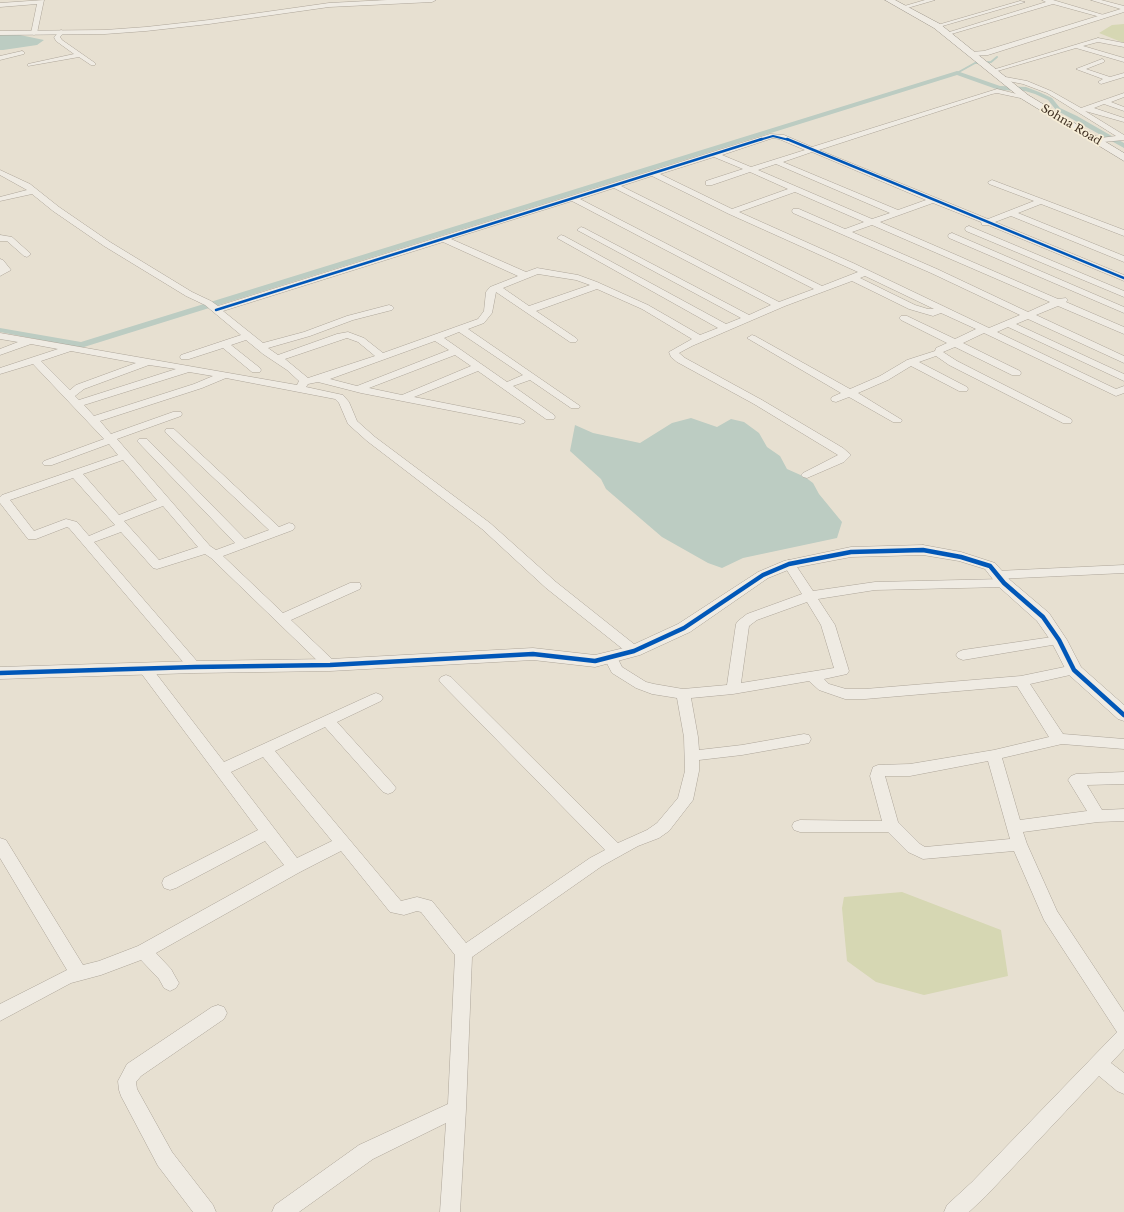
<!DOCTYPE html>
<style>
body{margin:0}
canvas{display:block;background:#e7e0d1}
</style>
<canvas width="1124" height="1212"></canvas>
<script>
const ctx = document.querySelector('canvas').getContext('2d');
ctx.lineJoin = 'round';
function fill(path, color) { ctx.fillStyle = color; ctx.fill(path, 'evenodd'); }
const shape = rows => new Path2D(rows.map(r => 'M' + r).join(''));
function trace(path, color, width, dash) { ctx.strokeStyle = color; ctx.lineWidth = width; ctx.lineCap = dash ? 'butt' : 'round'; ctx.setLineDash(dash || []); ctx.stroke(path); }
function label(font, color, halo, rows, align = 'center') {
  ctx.font = font + ' "Libre Baskerville",serif'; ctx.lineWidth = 3.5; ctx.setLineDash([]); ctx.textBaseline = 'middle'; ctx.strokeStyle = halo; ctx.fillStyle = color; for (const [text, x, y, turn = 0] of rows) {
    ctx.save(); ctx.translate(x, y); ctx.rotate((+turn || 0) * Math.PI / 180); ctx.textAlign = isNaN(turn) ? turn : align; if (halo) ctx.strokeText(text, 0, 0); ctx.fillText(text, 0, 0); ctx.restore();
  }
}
const green = shape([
 [1124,24,1124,43,1099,33,1112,25],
 [902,892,1001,930,1008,976,924,995,876,982,847,961,842,908,844,897]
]);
const water = shape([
 [0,35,20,35,44,40,37,45,3,50,0,50],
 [691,418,717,427,731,419,744,422,759,433,767,447,780,456,787,469,805,477,813,483,819,494,842,522,837,538,743,558,722,568,708,563,662,537,606,489,601,479,570,451,575,425,593,433,640,443,672,423]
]);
const stream = shape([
 [957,73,975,63,991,62,997,57]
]);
const canal = shape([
 [957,71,1000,86,1026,87,1039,92,1052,98,1060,108,1077,116,1124,143,1124,148,1056,110,1048,100,1035,94,1025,91,999,90,957,75,84,347,81,348,0,332,0,328,81,342,957,71]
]);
const minor = shape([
 [44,0,37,33,34,35,31,33,37,4,0,7,0,3,44,0],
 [925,0,935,0,904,9,901,7,925,0],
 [1042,0,1053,0,1107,16,1104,18,1053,4,948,35,943,34,1046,2,1042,0],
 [1091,0,1101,0,1124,6,1124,10,1091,0],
 [1020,1,1025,2,939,27,934,26,1020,1],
 [61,30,64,32,60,37,62,40,95,63,95,65,91,65,79,57,28,66,28,64,74,54,56,41,54,37,61,30],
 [1098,38,1124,43,1124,47,1098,42,1083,46,1124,58,1124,62,1076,48,994,72,989,71,1098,38],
 [22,51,24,52,24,54,0,60,0,56,22,51],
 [1102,59,1104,60,1104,62,1086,69,1110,77,1124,73,1124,77,1101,84,1098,82,1103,79,1076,69,1102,59],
 [1000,76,1027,81,1051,91,1081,108,1124,93,1124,97,1111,102,1124,107,1124,111,1104,104,1094,108,1124,118,1124,122,1085,111,1124,135,1124,140,1093,143,1093,139,1116,136,1047,93,1023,84,998,79,998,77,1000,76],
 [997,89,1029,97,1025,99,997,93,992,94,819,150,988,219,1034,201,989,184,988,182,992,180,1124,230,1124,236,1041,204,1018,213,1124,256,1124,262,1011,216,995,222,1124,275,1124,281,988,225,982,225,981,222,933,203,880,222,1058,299,1066,298,1068,300,1066,302,1124,327,1124,334,1058,306,1036,315,1124,356,1124,363,1028,319,1016,324,1124,374,1124,381,1008,327,997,332,1116,389,1124,386,1124,393,1116,396,984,333,963,343,1020,371,1021,373,1020,375,1012,375,955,347,943,352,957,361,1071,419,1072,421,1071,423,1063,423,949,365,936,356,919,362,967,387,968,389,967,391,959,391,911,366,888,380,858,393,902,420,901,422,893,422,849,397,836,402,832,401,831,399,832,397,841,393,747,338,752,335,755,336,850,389,880,376,907,360,935,351,936,348,947,343,901,320,899,318,901,316,907,316,955,339,976,329,941,313,933,316,909,309,852,281,785,306,692,346,679,353,685,358,762,400,843,448,851,455,844,462,807,478,803,477,801,475,803,473,838,455,754,404,677,362,671,357,669,352,692,339,642,309,597,289,536,311,576,338,578,340,576,342,570,342,496,292,492,313,484,323,468,329,580,406,579,408,571,408,530,380,513,386,554,415,555,417,554,419,546,419,478,371,414,397,520,418,525,421,524,423,520,424,361,393,318,382,308,384,306,387,343,395,349,402,357,421,375,437,490,523,556,582,639,648,641,651,639,654,634,656,629,654,546,588,482,529,367,441,348,424,339,403,335,399,226,378,202,388,100,421,111,434,173,412,181,412,182,414,181,416,117,439,210,546,216,550,235,543,139,443,137,441,139,439,147,439,245,539,269,530,166,433,165,431,166,429,174,429,279,527,289,523,293,524,295,527,293,530,223,556,283,613,350,583,360,583,361,586,360,589,291,620,335,662,337,665,335,668,330,670,325,668,211,558,205,554,157,569,153,568,121,532,94,542,202,667,200,670,195,672,190,670,69,528,67,527,36,539,28,539,0,503,0,497,2,495,118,455,109,444,52,465,44,465,42,463,44,461,104,439,33,364,0,374,0,368,58,349,31,344,0,355,0,349,18,342,0,339,0,333,297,385,299,381,287,370,263,354,246,340,231,345,260,368,261,370,260,372,252,372,223,348,189,359,181,359,180,357,181,355,241,335,205,305,186,296,104,246,53,211,32,194,0,201,0,197,27,190,0,175,0,170,30,184,59,207,110,242,192,292,211,301,218,306,770,134,784,135,812,147,997,89],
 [773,138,779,139,805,150,751,167,722,155,773,138],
 [812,152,926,200,898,210,783,162,812,152],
 [714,157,743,169,706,181,706,185,712,185,750,172,788,189,732,209,660,174,714,157],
 [776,164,890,213,872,219,758,170,776,164],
 [652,176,729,214,858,272,822,286,621,186,652,176],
 [614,188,814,289,779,302,580,199,614,188],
 [795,192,864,222,845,229,799,209,793,209,792,211,793,213,931,273,1020,315,989,328,853,263,739,212,795,192],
 [572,201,771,305,749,315,584,228,581,227,577,230,741,318,726,324,564,236,561,235,557,238,718,328,700,335,648,305,597,282,578,275,537,268,526,272,451,239,572,201],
 [872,225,1050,302,1028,312,937,269,852,232,872,225],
 [443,242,518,276,490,287,486,292,484,311,478,319,383,353,364,338,348,332,337,334,278,355,268,348,310,336,353,320,392,310,394,308,392,306,389,305,347,316,304,332,263,343,223,311,443,242],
 [538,274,576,280,590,285,529,306,503,288,538,274],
 [865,276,934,309,928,309,915,305,860,278,865,276],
 [459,332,523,375,507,382,444,338,459,332],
 [347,338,358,342,375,356,308,378,285,359,347,338],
 [435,341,449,350,357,386,330,379,435,341],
 [71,351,136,363,76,385,70,390,41,361,71,351],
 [455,355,471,366,402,395,369,388,455,355],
 [149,365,176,369,79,400,75,396,84,389,149,365],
 [189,372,213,376,194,384,94,416,84,405,189,372],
 [123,460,157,500,119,515,83,474,123,460],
 [73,478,115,525,89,536,77,522,66,519,34,531,10,500,73,478],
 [163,506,198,547,159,560,124,521,163,506],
 [969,226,1124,291,1124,297,966,231,965,229,966,227,969,226],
 [952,233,1124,307,1124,313,949,238,948,236,949,234,952,233],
 [0,235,12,237,31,254,27,257,24,256,7,241,0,241,0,235],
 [0,259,3,260,11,270,0,276,0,259],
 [789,560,793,561,813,591,875,582,1004,579,1009,580,1010,583,1009,586,1004,587,875,590,818,599,835,625,849,671,847,674,824,679,829,684,846,689,865,689,1021,676,1074,665,1079,667,1081,670,1079,673,1030,684,1063,734,1124,739,1124,749,1062,744,1002,758,1020,820,1087,811,1068,780,1071,776,1076,774,1124,772,1124,784,1087,785,1102,810,1124,809,1124,821,1098,822,1023,832,1027,844,1057,911,1124,1012,1124,1049,1111,1063,1124,1073,1124,1094,1117,1091,1099,1076,986,1196,969,1212,944,1212,947,1205,972,1182,1117,1032,1044,920,1014,851,923,859,908,852,888,832,800,832,794,830,792,826,794,822,800,820,882,821,870,776,873,767,878,765,910,764,994,750,1049,737,1017,686,865,699,845,699,819,690,809,681,733,694,691,698,698,737,699,750,742,745,804,734,809,735,811,739,809,743,804,744,742,755,699,760,699,771,693,800,669,831,659,838,638,846,602,866,472,957,466,1109,460,1212,440,1212,446,1123,373,1159,299,1212,272,1212,275,1205,359,1145,448,1104,455,955,421,912,417,911,404,915,390,912,341,851,300,872,156,953,171,969,176,978,179,983,176,988,170,991,164,988,159,979,141,960,101,975,71,983,0,1021,0,1004,67,970,0,858,0,838,6,840,83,965,99,961,138,946,284,865,265,841,176,888,170,890,164,888,162,883,164,878,258,830,141,673,139,670,141,667,146,665,151,667,224,762,371,695,376,693,381,695,383,698,381,701,337,722,393,784,396,788,393,792,388,794,383,792,325,727,275,751,401,901,417,897,432,901,466,943,590,858,605,850,441,683,439,680,441,677,446,675,451,677,618,843,647,830,657,823,678,798,685,771,684,737,677,698,652,694,636,688,612,673,604,658,606,655,611,653,616,655,622,667,646,682,654,684,683,689,727,685,736,624,738,621,747,614,802,594,783,564,785,561,789,560],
 [807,602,821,625,834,668,741,683,749,626,757,620,807,602],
 [263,757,332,841,297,858,231,772,263,757],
 [988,761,1010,839,925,847,920,844,898,822,885,776,910,776,988,761],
 [1124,565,1124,573,997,579,993,578,991,575,993,572,997,571,1124,565],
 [1059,636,1064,637,1066,640,1064,643,963,660,958,658,956,655,958,652,963,650,1059,636],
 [218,1005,224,1007,227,1013,224,1019,141,1076,136,1082,137,1089,172,1152,213,1205,216,1212,193,1212,158,1166,121,1096,119,1090,118,1081,127,1064,212,1007,218,1005]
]);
const tertiary = shape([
 [387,0,436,0,432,2,329,7,209,24,146,31,105,34,0,35,0,31,105,30,146,27,209,20,329,3,387,0],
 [1124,8,1124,12,988,55,971,56,967,54,971,52,984,51,1124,8],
 [923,545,961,552,995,563,1010,580,1049,613,1067,640,1081,667,1124,705,1124,721,1118,719,1068,674,1051,641,1037,621,998,586,985,569,959,561,923,555,851,557,793,568,768,578,690,632,640,655,595,667,533,660,330,671,195,673,0,679,0,667,195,661,330,659,533,648,595,655,628,647,678,624,758,572,784,561,851,547,923,545]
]);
const secondary = shape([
 [885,0,895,0,940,24,1028,95,1124,153,1124,161,1022,99,934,28,885,0]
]);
const cyclewayFar2 = shape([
 [759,140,773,136,789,140]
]);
const cyclewayFar1 = shape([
 [787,139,1124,278],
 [216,310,762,139]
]);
const cycleway = shape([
 [0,673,195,667,330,665,533,654,595,661,634,651,684,628,763,575,789,564,851,552,923,550,961,557,990,566,1004,583,1043,617,1059,640,1074,670,1124,715]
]);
const farStreetnames = [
 ["Sohna Road",1071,125,31]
];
fill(green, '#d6d7b3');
fill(water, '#bcccc2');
trace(stream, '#bcccc2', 2);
fill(canal, '#bcccc2');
trace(minor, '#ada599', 1);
trace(tertiary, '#ada599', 1);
trace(secondary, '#9c958a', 1);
fill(minor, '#efebe3');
fill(tertiary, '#efebe3');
fill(secondary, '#efebe3');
trace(cyclewayFar2, '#0057b8', 2);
trace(cyclewayFar1, '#0057b8', 2.5);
trace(cycleway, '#0057b8', 4.5);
label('11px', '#3d2e20', '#f7eed8', farStreetnames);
</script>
